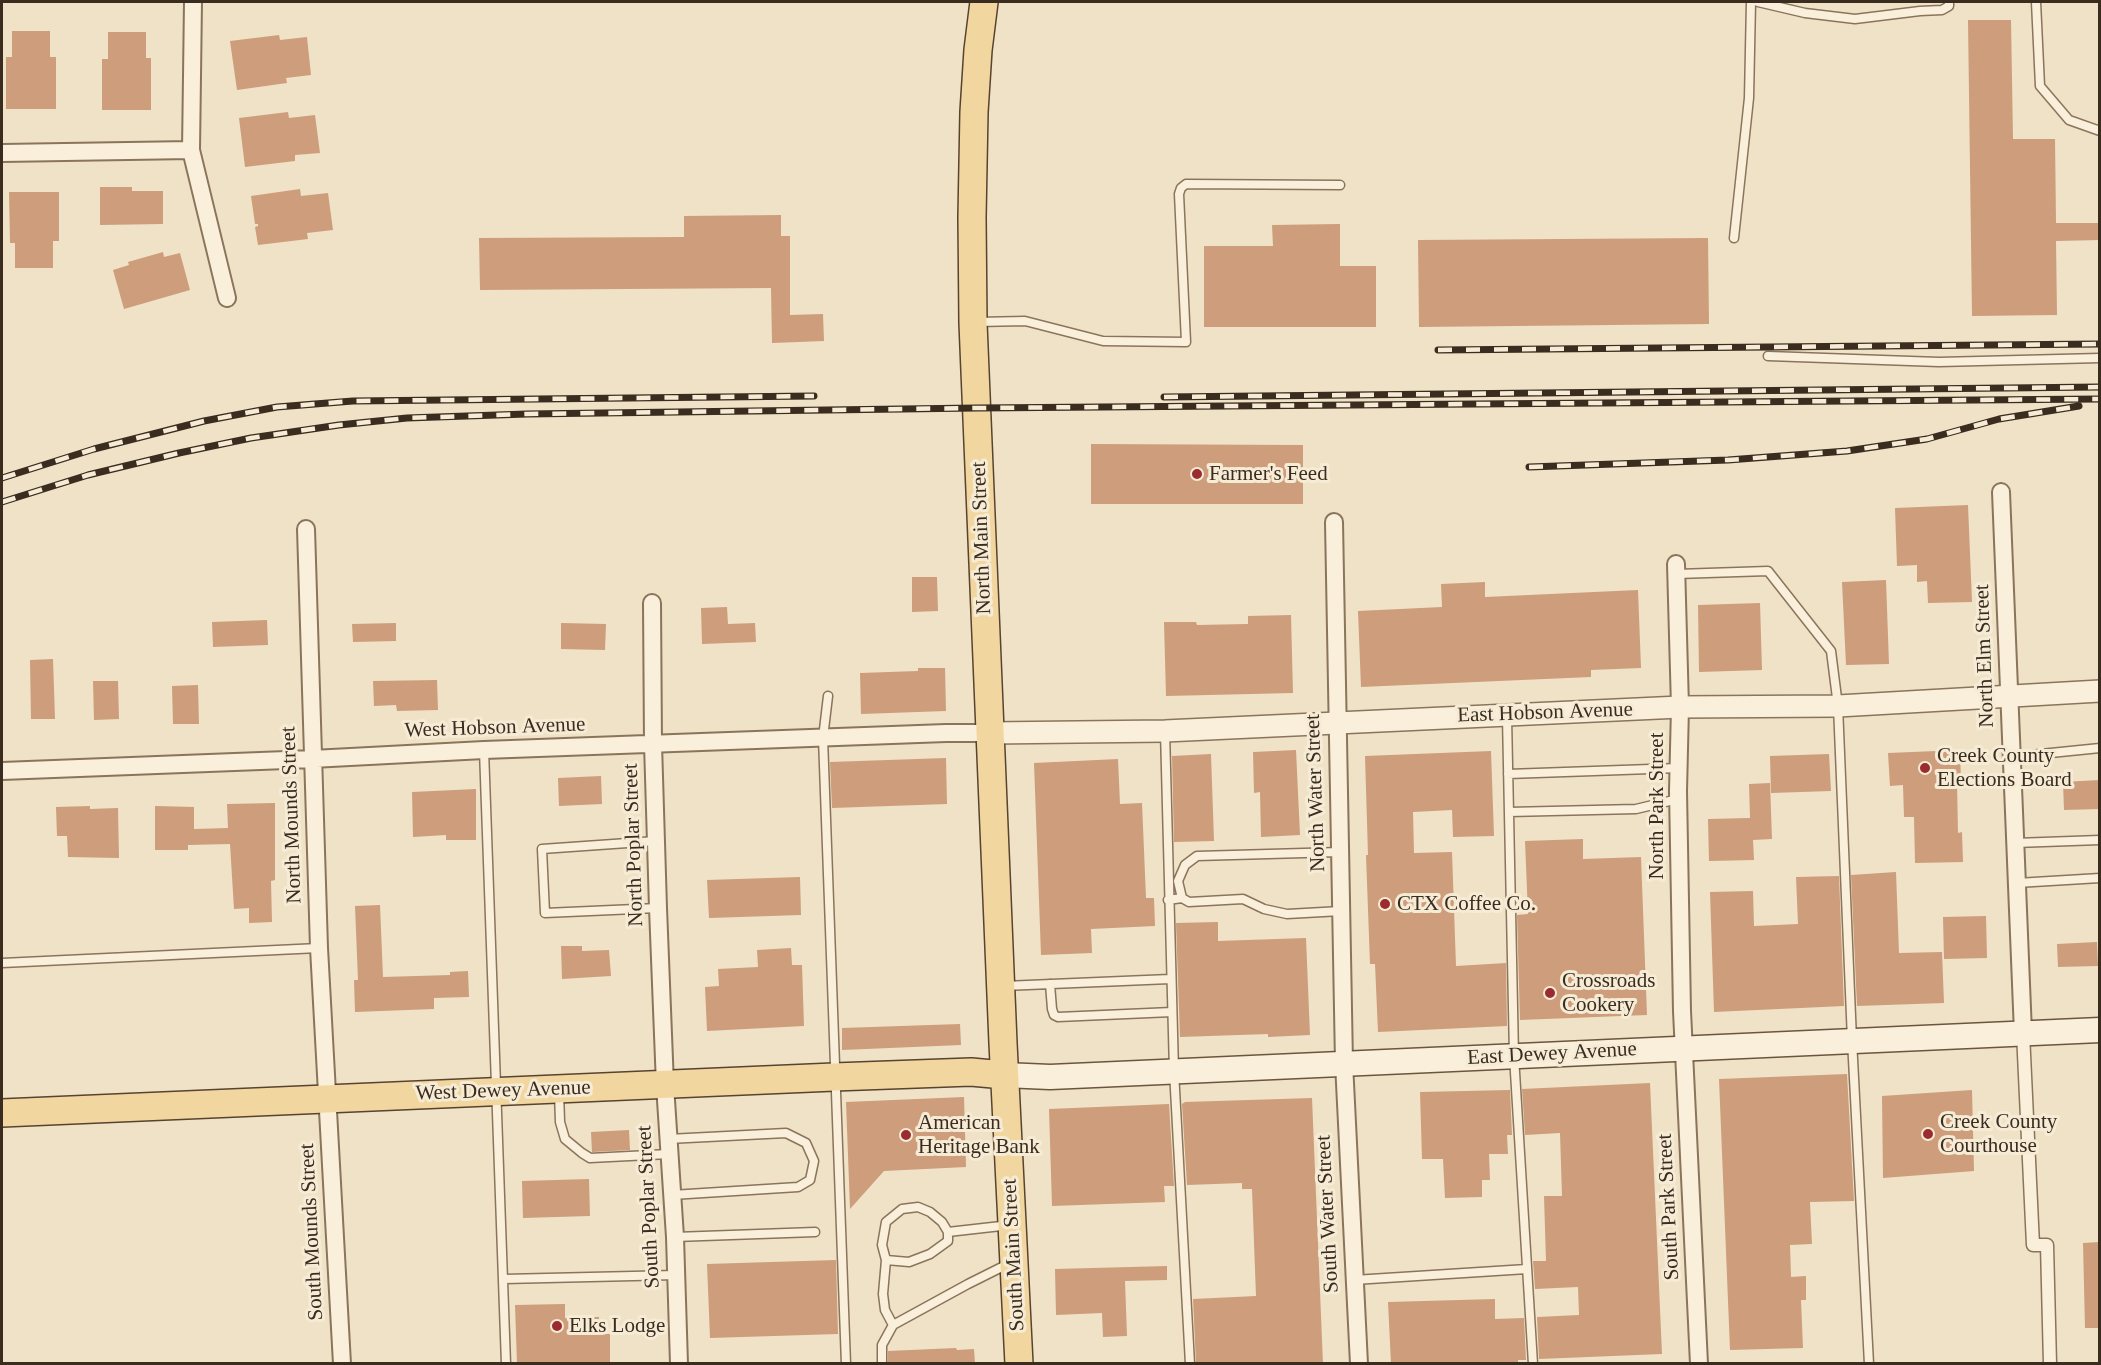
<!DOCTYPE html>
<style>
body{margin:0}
#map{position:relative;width:2101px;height:1365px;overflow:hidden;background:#efe2c7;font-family:Georgia,serif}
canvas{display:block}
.frame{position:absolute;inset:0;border:3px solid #3b2c20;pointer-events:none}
</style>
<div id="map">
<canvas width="2101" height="1365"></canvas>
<div class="frame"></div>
</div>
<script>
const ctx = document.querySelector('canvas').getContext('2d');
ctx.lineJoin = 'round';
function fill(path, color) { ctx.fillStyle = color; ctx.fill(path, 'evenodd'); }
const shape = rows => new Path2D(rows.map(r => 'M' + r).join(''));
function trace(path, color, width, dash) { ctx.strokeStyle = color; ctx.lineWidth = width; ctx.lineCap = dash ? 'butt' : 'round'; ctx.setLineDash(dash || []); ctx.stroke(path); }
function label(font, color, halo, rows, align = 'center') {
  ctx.font = font + ' Georgia,serif'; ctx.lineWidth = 6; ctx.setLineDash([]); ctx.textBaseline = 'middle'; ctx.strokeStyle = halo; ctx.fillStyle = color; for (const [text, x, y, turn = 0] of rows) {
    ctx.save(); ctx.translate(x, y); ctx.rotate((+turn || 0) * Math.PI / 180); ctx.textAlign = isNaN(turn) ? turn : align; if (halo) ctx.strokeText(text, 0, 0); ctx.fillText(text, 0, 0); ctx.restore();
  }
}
const building = shape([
 [1968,20,2011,20,2013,139,2055,139,2056,223,2100,223,2100,240,2056,241,2057,315,1972,316],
 [12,31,50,31,50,57,56,57,56,109,6,109,6,57,12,57],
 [108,32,146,32,146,58,151,58,151,110,102,110,102,59,108,59],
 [279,35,280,40,307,37,311,75,286,78,287,83,237,90,230,41],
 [288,112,289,118,315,115,320,153,295,155,295,161,245,167,239,118],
 [100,187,132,187,132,191,163,191,163,224,100,225],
 [300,189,301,196,328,193,333,230,307,233,308,239,258,245,255,227,258,226,258,224,255,224,251,196],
 [9,192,59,192,59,241,53,241,53,268,15,268,15,243,10,243],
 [781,215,781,236,790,236,790,315,823,314,824,341,772,343,771,288,480,290,479,238,684,237,684,216],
 [1340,224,1340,266,1376,266,1376,327,1204,327,1204,246,1273,246,1272,225],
 [1708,238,1709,324,1419,327,1418,240],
 [163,252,164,257,180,253,190,290,124,309,113,270,129,265,128,262],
 [1091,444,1303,445,1303,504,1091,504],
 [1968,505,1972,602,1928,603,1927,581,1917,582,1917,565,1897,566,1895,508],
 [912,577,937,577,938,611,912,612],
 [1886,580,1889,664,1846,665,1842,582],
 [1485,582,1485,597,1638,590,1641,668,1591,670,1591,677,1361,687,1358,611,1442,607,1441,584],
 [1760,603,1762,670,1699,672,1698,605],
 [727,607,728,624,755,623,756,642,702,644,701,608],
 [1291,615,1293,693,1166,696,1164,622,1196,622,1197,625,1248,624,1248,616],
 [267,620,268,645,213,647,212,622],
 [396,623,396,641,353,642,352,624],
 [561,623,606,624,605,650,561,649],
 [53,659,55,719,31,719,30,660],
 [918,668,945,668,946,711,861,714,860,673,918,671],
 [437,680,438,710,397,711,396,705,374,706,373,681],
 [93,681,118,681,119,719,94,720],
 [198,685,199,724,173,724,172,686],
 [1296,750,1300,835,1261,837,1260,792,1254,793,1253,752],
 [1960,750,1961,782,1957,783,1958,833,1962,832,1963,862,1915,863,1914,817,1904,817,1903,785,1890,786,1888,753],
 [1491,751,1494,836,1453,837,1452,810,1413,812,1414,853,1452,852,1456,966,1506,963,1507,1026,1378,1032,1375,964,1370,964,1366,855,1368,855,1365,756],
 [1211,754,1214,841,1174,842,1172,756],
 [1829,754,1831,791,1771,793,1770,756],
 [946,758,947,804,832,808,830,762],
 [1118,759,1120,804,1142,803,1146,898,1154,898,1155,926,1091,929,1092,953,1041,955,1034,763],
 [601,776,602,804,559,806,558,778],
 [2100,780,2100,809,2064,810,2063,782],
 [1770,783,1772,839,1753,840,1754,860,1709,861,1708,819,1750,818,1749,784],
 [476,789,476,840,446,840,446,835,413,837,412,792],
 [275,803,275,880,271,881,272,922,249,923,249,908,234,909,230,844,188,845,188,850,155,850,155,806,194,807,194,829,228,828,227,804],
 [90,806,90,809,118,808,119,858,68,857,67,836,57,836,56,807],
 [1583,839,1583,859,1641,857,1647,1015,1520,1020,1517,915,1528,914,1525,841],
 [1896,872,1899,953,1942,952,1944,1003,1857,1006,1851,875],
 [1839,876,1844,1006,1714,1012,1710,892,1753,891,1754,926,1798,924,1796,877],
 [800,877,801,915,709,918,707,880],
 [380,905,383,977,450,975,450,972,468,971,469,997,434,998,434,1009,355,1012,354,980,358,980,355,906],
 [1986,916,1987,958,1944,959,1943,917],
 [1218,922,1218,941,1306,938,1310,1035,1268,1037,1268,1034,1180,1037,1176,923],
 [2097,942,2098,966,2058,967,2057,944],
 [561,946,582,946,582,951,609,950,611,976,562,979],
 [791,948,792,965,802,965,804,1026,707,1031,705,987,719,986,718,969,758,967,757,950],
 [960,1024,961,1045,842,1050,842,1028],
 [1847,1074,1854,1201,1810,1202,1812,1244,1790,1245,1791,1277,1806,1276,1806,1300,1801,1300,1803,1348,1730,1350,1719,1079],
 [1650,1083,1662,1354,1539,1359,1537,1317,1579,1315,1578,1287,1535,1289,1533,1261,1546,1261,1544,1196,1562,1196,1560,1133,1525,1135,1522,1089],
 [1510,1090,1512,1135,1507,1135,1508,1154,1489,1154,1490,1180,1482,1180,1482,1197,1445,1198,1443,1159,1422,1159,1420,1092],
 [1972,1090,1974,1171,1883,1178,1882,1096],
 [964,1097,966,1167,884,1171,850,1209,846,1102],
 [1312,1098,1323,1364,1196,1364,1193,1299,1256,1296,1252,1189,1242,1189,1242,1183,1187,1185,1182,1104,1185,1102],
 [1169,1104,1174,1186,1164,1186,1165,1202,1052,1206,1049,1109],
 [629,1130,630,1150,592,1152,591,1132],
 [589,1179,590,1216,523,1218,522,1181],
 [2100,1242,2100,1328,2085,1328,2083,1243],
 [836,1260,838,1334,710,1338,707,1264],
 [1167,1266,1167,1280,1125,1281,1127,1336,1103,1337,1102,1313,1056,1315,1055,1269],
 [1495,1299,1495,1319,1524,1318,1526,1360,1518,1360,1518,1362,1472,1364,1391,1364,1388,1302],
 [565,1304,565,1318,599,1317,599,1334,610,1334,610,1364,517,1364,515,1305],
 [956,1348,957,1350,974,1349,975,1364,888,1364,888,1351]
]);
const service = shape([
 [1758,2,1805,13,1855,19,1920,11,1942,10,1949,6,1949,2],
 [2036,2,2040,86,2069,120,2100,131],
 [1734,238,1749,98,1751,2],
 [977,322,1025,321,1103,341,1186,342,1179,194,1181,188,1186,184,1340,185],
 [1768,356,1939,362,2100,358],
 [1677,574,1768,571,1831,651,1838,706,1852,1040,1869,1364],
 [828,696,823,738,846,1364],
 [1507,717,1514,1056,1533,1364],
 [1165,731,1174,1071,1190,1364],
 [484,750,506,1364],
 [2011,757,2100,748],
 [1508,774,1679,768],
 [1509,812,1636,809,1678,799],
 [656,841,542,849,545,913,658,908],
 [2015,843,2100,840],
 [2017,883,2100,878],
 [1182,898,1178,881,1185,865,1197,856,1340,852],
 [1168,900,1182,898,1189,902,1243,899,1264,909,1287,914,1341,911],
 [2,963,319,948],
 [1050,984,1052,1009,1054,1015,1058,1017,1172,1012],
 [1004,986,1170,979],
 [559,1092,560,1122,565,1139,582,1153,590,1158,669,1154],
 [668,1139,786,1133,806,1143,814,1161,810,1180,798,1187,672,1195],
 [675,1237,815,1232],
 [886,1260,909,1262,930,1254,948,1241,948,1232],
 [504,1279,676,1275],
 [1354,1280,1527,1269],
 [893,1325,885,1310,883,1294,886,1260,882,1245,886,1222,902,1209,918,1207,930,1212,942,1222,948,1232,1010,1225],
 [882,1364,882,1345,893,1325,968,1284,1010,1263]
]);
const pedestrian = shape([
 [2023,1033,2033,1245,2047,1245,2050,1364]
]);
const minor = shape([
 [193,2,191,150,227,298],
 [2,153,191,150],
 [2001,492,2023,1033],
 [1334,522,1344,1063,1359,1364],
 [306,529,319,948,342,1364],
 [1676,564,1680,707,1678,791,1682,1011,1699,1364],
 [652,603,653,744,658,908,665,1085,675,1237,679,1364],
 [2,771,312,759,484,750,946,733,990,733]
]);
const tertiary = shape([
 [990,733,1165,731,1680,707,1838,706,2100,691]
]);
const secondary = shape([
 [1004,1075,1050,1077,2100,1030]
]);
const primary = shape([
 [984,2,978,50,974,112,972,217,973,323,1003,1043,1019,1364],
 [2,1113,834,1077,971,1072,1004,1075]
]);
const rail = shape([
 [1438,350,2100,344],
 [1164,397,2100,387],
 [1529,467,1728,460,1847,451,1927,439,1999,419,2079,406],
 [2,478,94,449,204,421,277,407,353,401,814,396],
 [2,502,88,475,179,453,251,438,339,425,407,418,527,414,977,408,2100,399]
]);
const markers = [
 [1197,474,6,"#9a2b2e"],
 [1925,768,6,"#9a2b2e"],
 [1385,904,6,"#9a2b2e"],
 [1550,993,6,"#9a2b2e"],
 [1928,1134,6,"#9a2b2e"],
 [906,1135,6,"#9a2b2e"],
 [557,1326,6,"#9a2b2e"]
];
const poiNames = [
 ["Farmer's Feed",1209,474],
 ["Creek County",1937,756],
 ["Elections Board",1937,780],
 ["CTX Coffee Co.",1397,904],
 ["Crossroads",1562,981],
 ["Cookery",1562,1005],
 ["Creek County",1940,1122],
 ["Courthouse",1940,1146],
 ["American",918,1123],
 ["Heritage Bank",918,1147],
 ["Elks Lodge",569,1326]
];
const streetNames = [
 ["North Main Street",982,538,-92],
 ["North Elm Street",1985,656,-92],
 ["East Hobson Avenue",1545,713,-2],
 ["West Hobson Avenue",495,728,-2],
 ["North Water Street",1316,793,-92],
 ["North Park Street",1657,806,-90],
 ["North Mounds Street",292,815,-92],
 ["North Poplar Street",634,845,-92],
 ["East Dewey Avenue",1552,1054,-3],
 ["West Dewey Avenue",503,1091,-2],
 ["South Poplar Street",649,1207,-93],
 ["South Park Street",1669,1207,-93],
 ["South Water Street",1328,1214,-93],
 ["South Mounds Street",312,1232,-93],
 ["South Main Street",1014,1255,-93]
];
fill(building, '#cd9d7c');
trace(service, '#8a745c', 11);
trace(pedestrian, '#8a745c', 15);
trace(minor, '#8a745c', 20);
trace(tertiary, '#8a745c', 24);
trace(secondary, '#6c553f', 27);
trace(primary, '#584230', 30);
trace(service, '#f9efda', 8);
trace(pedestrian, '#f9efda', 12);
trace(minor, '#f9efda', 16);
trace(tertiary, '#f9efda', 21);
trace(secondary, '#f9efda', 24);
trace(primary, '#f1d69f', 27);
trace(rail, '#3b2c20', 7);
trace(rail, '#f6ecd6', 4.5, [14]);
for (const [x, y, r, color] of markers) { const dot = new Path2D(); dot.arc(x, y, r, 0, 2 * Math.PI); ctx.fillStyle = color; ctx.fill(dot); trace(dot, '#f6ecd6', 2); }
label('21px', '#3b2c20', '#f6ecd6', poiNames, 'left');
label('21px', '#3b2c20', '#f6ecd6', streetNames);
</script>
